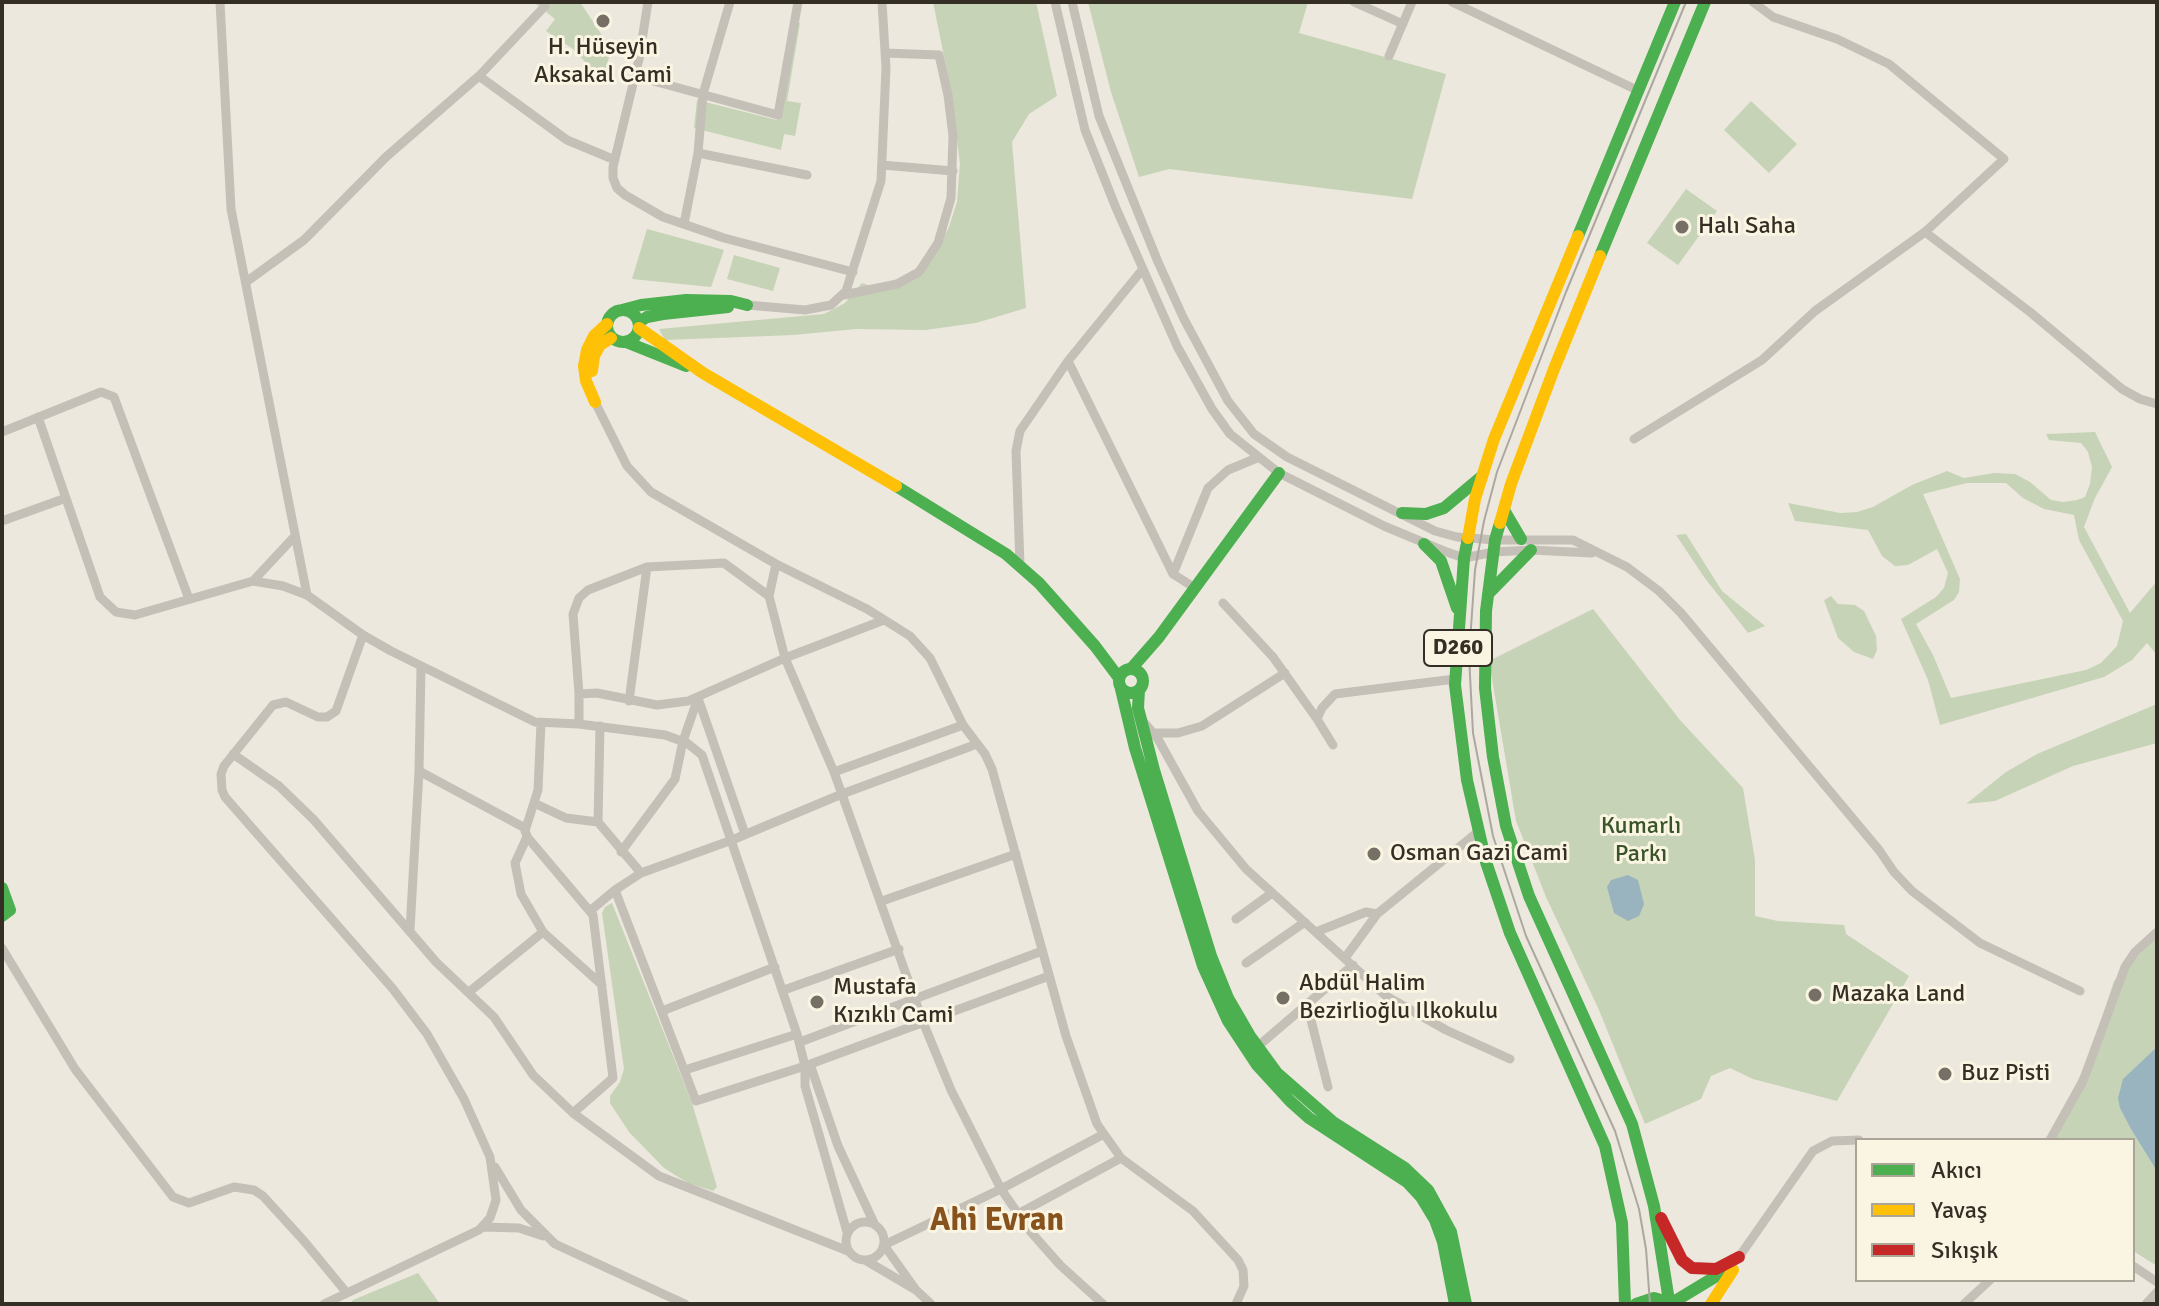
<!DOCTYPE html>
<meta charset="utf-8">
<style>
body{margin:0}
#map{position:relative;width:2159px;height:1306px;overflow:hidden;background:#ece8dd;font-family:Signika,sans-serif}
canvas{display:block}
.frame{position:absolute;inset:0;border:4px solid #352e25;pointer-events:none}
.legend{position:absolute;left:1855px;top:1138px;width:280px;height:144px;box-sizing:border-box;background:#faf5e3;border:2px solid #aba597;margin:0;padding:10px 14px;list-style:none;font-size:24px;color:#352e25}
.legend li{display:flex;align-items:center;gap:16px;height:40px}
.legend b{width:40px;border:2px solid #aba597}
</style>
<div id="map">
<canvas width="2159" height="1306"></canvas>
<div class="frame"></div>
<ul class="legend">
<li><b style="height:10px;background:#4caf50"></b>Akıcı</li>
<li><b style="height:10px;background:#ffc107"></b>Yavaş</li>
<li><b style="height:10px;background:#c62828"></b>Sıkışık</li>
</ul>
</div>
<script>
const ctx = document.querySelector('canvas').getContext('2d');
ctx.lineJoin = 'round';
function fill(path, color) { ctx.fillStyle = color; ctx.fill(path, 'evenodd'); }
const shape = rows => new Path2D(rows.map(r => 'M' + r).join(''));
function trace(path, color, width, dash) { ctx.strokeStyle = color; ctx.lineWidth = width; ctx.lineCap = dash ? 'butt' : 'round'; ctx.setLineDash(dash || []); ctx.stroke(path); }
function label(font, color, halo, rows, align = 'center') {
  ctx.font = font + ' Signika,sans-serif'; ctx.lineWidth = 6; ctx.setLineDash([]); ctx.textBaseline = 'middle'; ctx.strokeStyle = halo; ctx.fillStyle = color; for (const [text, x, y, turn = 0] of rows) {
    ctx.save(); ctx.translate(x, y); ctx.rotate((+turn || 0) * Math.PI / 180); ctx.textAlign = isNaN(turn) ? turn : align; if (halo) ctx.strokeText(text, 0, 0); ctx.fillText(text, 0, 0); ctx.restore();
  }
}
const green = shape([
 [538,2,580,2,611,49,603,81,573,49,546,31,555,19,536,4],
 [933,2,1036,2,1057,96,1029,114,1012,142,1026,308,976,323,925,330,856,329,794,335,665,340,659,329,824,314,845,303,862,283,883,290,904,280,938,248,949,227,957,202,960,164,951,91],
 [1088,2,1308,2,1299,33,1446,74,1412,199,1169,169,1139,177,1111,92],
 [792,21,800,23,787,101,801,103,795,136,784,134,781,150,694,128,697,100,777,120],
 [1751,101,1797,144,1769,173,1724,130],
 [1686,189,1717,211,1678,265,1647,243],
 [647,229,724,250,711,287,632,279],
 [734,255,780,268,773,291,727,279],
 [2095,432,2112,467,2095,498,2084,527,2130,613,2157,581,2157,673,2156,654,2147,643,2132,660,2104,677,1940,725,1928,680,1901,619,1936,597,1944,588,1948,573,1937,549,1908,565,1895,566,1882,556,1868,530,1795,521,1788,503,1840,513,1857,512,1873,507,1912,485,1947,471,1964,478,1994,473,2015,474,2030,482,2051,500,2063,502,2077,500,2085,497,2090,484,2092,467,2088,452,2081,443,2049,440,2046,434],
 [1967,483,2006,483,2023,498,2044,509,2074,515,2079,540,2123,621,2117,646,2101,663,2086,670,1951,698,1933,655,1916,624,1954,600,1959,592,1960,579,1923,494],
 [1686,534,1722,591,1765,626,1748,633,1704,577,1676,535],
 [1831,596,1838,604,1855,605,1864,611,1876,636,1877,650,1873,659,1854,652,1838,638,1824,600],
 [1593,609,1680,720,1743,788,1755,860,1755,916,1778,921,1844,925,1846,934,1909,976,1837,1101,1753,1079,1730,1068,1711,1076,1701,1099,1645,1124,1599,1010,1546,897,1516,821,1489,661],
 [2157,704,2157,743,2073,766,1995,801,1966,804,2006,772,2037,754],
 [612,903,692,1103,717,1187,713,1191,688,1183,664,1168,629,1132,610,1103,610,1096,620,1082,624,1069,602,913,605,907],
 [2157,935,2157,1266,2133,1251,2133,1140,2048,1140,2089,1058,2114,981],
 [418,1273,440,1304,350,1304,353,1300]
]);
const water = shape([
 [1628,875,1638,880,1644,904,1639,916,1628,921,1614,913,1607,887,1611,880],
 [2157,1047,2157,1171,2131,1129,2120,1108,2118,1098,2123,1079]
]);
const street = shape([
 [220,2,231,209,307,595,363,635,391,651,535,722,579,724,665,735,687,743,702,755,797,1034,805,1066,805,1086,847,1232],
 [648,2,639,59,613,167,613,178,617,188,625,195,663,217,724,238,853,272],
 [1055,2,1085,130,1116,208,1177,346,1212,409,1230,434,1279,473,1384,526,1444,551,1464,558,1494,552,1531,550,1592,553],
 [1072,2,1099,116,1158,262,1183,317,1228,401,1254,434,1287,457,1435,531,1457,537,1495,540,1573,540,1627,567,1659,591,1681,613,1879,850,1894,872,1912,891,1980,943,2080,991],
 [1354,2,1403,24],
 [1452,2,1637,90],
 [1389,56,1412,2],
 [479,76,545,6],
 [635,76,778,115,798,2],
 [698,153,807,175],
 [882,165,953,171],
 [684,224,698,153,703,94,730,2],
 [1925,232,2030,312,2122,389,2140,399,2157,404],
 [246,282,304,240,386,157,479,76,567,140,615,160],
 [844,295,897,284,919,272,938,243,951,198,953,136,948,95,939,55,885,53],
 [747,305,805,310,831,305,846,291,881,181,886,68,882,2],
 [1068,361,1173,574,1195,588],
 [595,402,627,466,651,492,776,564,867,609,910,636,930,658,963,725,985,754,992,769,1066,1036,1097,1124,1121,1158,1193,1211,1238,1260,1243,1270,1244,1286,1236,1304],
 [38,417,100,597,116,612,135,615,253,581,294,537],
 [2,432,101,392,114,397,189,599],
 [1634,439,1762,360,1815,311,1925,232,2004,159,1889,64,1837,39,1773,17,1753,2],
 [2,521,66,498],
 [776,564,769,596,785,658,834,772,923,1022,951,1090,1001,1189,1030,1231,1060,1265,1103,1304],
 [1020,566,1016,451,1020,431,1068,361,1142,270],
 [1173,574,1208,488,1228,470,1257,458],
 [253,581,283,586,307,595],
 [1223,603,1273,657,1317,719],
 [579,694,573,614,579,598,588,590,647,567,724,563,769,596],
 [698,698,745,834],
 [629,701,647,567],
 [1142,720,1158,739,1198,811,1246,869,1386,996,1446,1030,1510,1059],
 [541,722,538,790,525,831,528,838,593,915,613,1078,573,1113],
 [579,724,579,694,597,693,657,705,688,701,785,658,884,620],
 [600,726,598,822,641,873],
 [1153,733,1178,733,1202,726,1285,673],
 [1333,745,1317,719,1322,708,1335,694,1455,679],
 [233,754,279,786,314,820,436,962,494,1017,533,1075,573,1113,659,1176,848,1251],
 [419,771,525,828],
 [834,772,963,725],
 [534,803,566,818,598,822],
 [527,837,515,863,521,894,543,932,602,985],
 [621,852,675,779,683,741,698,698],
 [615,890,696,1101,805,1066,1049,976],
 [882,901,1016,854],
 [590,911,615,890,641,873,732,840,842,794,977,744],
 [1236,919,1272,893],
 [410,930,419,771,421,668],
 [1316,932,1366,912,1377,914,1479,831],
 [2,948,75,1069,173,1197,189,1203,234,1187,254,1190,263,1196,304,1241,346,1292],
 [1345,958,1377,914],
 [1246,963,1305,922],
 [784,990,899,949],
 [469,992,543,932],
 [1305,1006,1309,1012,1328,1087],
 [662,1011,775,967],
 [800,1042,1042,951],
 [1257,1047,1353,965],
 [805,1066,812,1070,838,1146,874,1223],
 [685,1070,797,1034],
 [2050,1140,2083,1081,2125,967,2135,952,2157,932],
 [495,1167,521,1210,555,1244,685,1304],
 [1018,1214,1121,1158],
 '846 1241a19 19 0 1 1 38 0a19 19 0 1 1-38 0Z',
 [483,1227,519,1228,543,1236],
 [1739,1257,1813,1151,1832,1141,1859,1140],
 [865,1260,916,1290,931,1304],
 [2133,1266,2157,1282],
 [916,1290,884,1245,1001,1189,1102,1135],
 [324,1304,479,1230,490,1218,496,1200,490,1157,464,1099,427,1034,393,989,225,797,222,790,221,774,224,766,273,705,286,702,318,717,327,717,336,711,363,635],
 [1964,1304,1990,1280],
 [2146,1304,2157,1292]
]);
const fast = shape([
 [1578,236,1675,2],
 [1600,256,1705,2],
 '607 326a16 16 0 1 1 32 0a16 16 0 1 1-32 0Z',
 [622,310,641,305,686,300,731,301,747,305],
 [639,322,647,317,663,314,728,307],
 [626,342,686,366],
 [896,486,1006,554,1039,583,1095,646,1119,678],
 [1504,510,1521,539],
 [1402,513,1426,514,1444,508,1481,477],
 [1500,523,1495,540,1486,611,1485,688,1493,757,1506,826,1529,896,1632,1124,1654,1206,1669,1301],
 [1468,538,1464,558,1455,685,1467,780,1486,862,1510,933,1605,1146,1622,1223,1625,1304],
 [1424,544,1441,561,1457,608],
 [1488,594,1531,550],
 [1131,669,1159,637,1279,473],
 '1119 681a12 12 0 1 1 24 0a12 12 0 1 1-24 0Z',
 [1121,689,1135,748,1203,966,1228,1021,1257,1065,1290,1101,1309,1118,1407,1182,1421,1197,1435,1220,1443,1242,1455,1304],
 [1139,690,1138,708,1154,770,1211,956,1228,998,1250,1036,1277,1073,1333,1122,1405,1168,1428,1190,1451,1232,1466,1304],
 [2,888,10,910,2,916],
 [1672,1303,1728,1269],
 [1636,1304,1654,1298,1674,1304]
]);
const slow = shape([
 [639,328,703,373,896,486],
 [592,371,594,356,600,345,611,338],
 [595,402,586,381,584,366,587,350,594,336,607,324],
 [1500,523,1511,484,1554,369,1600,256],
 [1468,538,1475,499,1494,439,1578,236],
 [1711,1304,1733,1270]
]);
const jam = shape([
 [1661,1218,1682,1260,1692,1268,1716,1269,1739,1257]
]);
const tram = shape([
 [1650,1304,1646,1249,1639,1209,1615,1131,1526,936,1493,836,1473,733,1469,656,1475,570,1484,521,1497,472,1566,292,1686,2]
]);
const markers = [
 [603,21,8,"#756f65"],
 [1682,227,8,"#756f65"],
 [1374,854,8,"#756f65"],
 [1815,995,8,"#756f65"],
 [1283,998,8,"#756f65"],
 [817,1002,8,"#756f65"],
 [1945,1074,8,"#756f65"]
];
const shields = [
 [1458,648,68]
];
const shieldNames = [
 ["D260",1458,648]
];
const poiNames = [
 ["H. Hüseyin",603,48,"center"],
 ["Aksakal Cami",603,76,"center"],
 ["Halı Saha",1698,227],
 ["Osman Gazi Cami",1390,854],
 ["Abdül Halim",1299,984],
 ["Bezirlioğlu Ilkokulu",1299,1012],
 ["Mustafa",833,988],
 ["Kızıklı Cami",833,1016],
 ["Mazaka Land",1831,995],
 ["Buz Pisti",1961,1074]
];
const parkNames = [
 ["Kumarlı",1641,827],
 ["Parkı",1641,855]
];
const districtNames = [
 ["Ahi Evran",997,1222]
];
fill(green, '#c6d3b6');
fill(water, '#99b4be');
trace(street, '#c4c0b7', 9);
trace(fast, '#4caf50', 12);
trace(slow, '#ffc107', 12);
trace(jam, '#c62828', 12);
trace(tram, '#aca8a1', 2);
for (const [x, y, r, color] of markers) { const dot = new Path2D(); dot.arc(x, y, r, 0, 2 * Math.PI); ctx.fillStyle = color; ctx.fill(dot); trace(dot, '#faf5e3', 3); }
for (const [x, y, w] of shields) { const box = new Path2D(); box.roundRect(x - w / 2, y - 18, w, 36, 6); ctx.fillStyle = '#faf5e3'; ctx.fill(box); trace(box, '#352e25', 2); }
label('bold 22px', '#352e25', null, shieldNames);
label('24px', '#352e25', '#faf5e3', poiNames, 'left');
label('24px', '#385428', '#faf5e3', parkNames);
label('bold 32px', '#87521b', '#faf5e3', districtNames);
</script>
